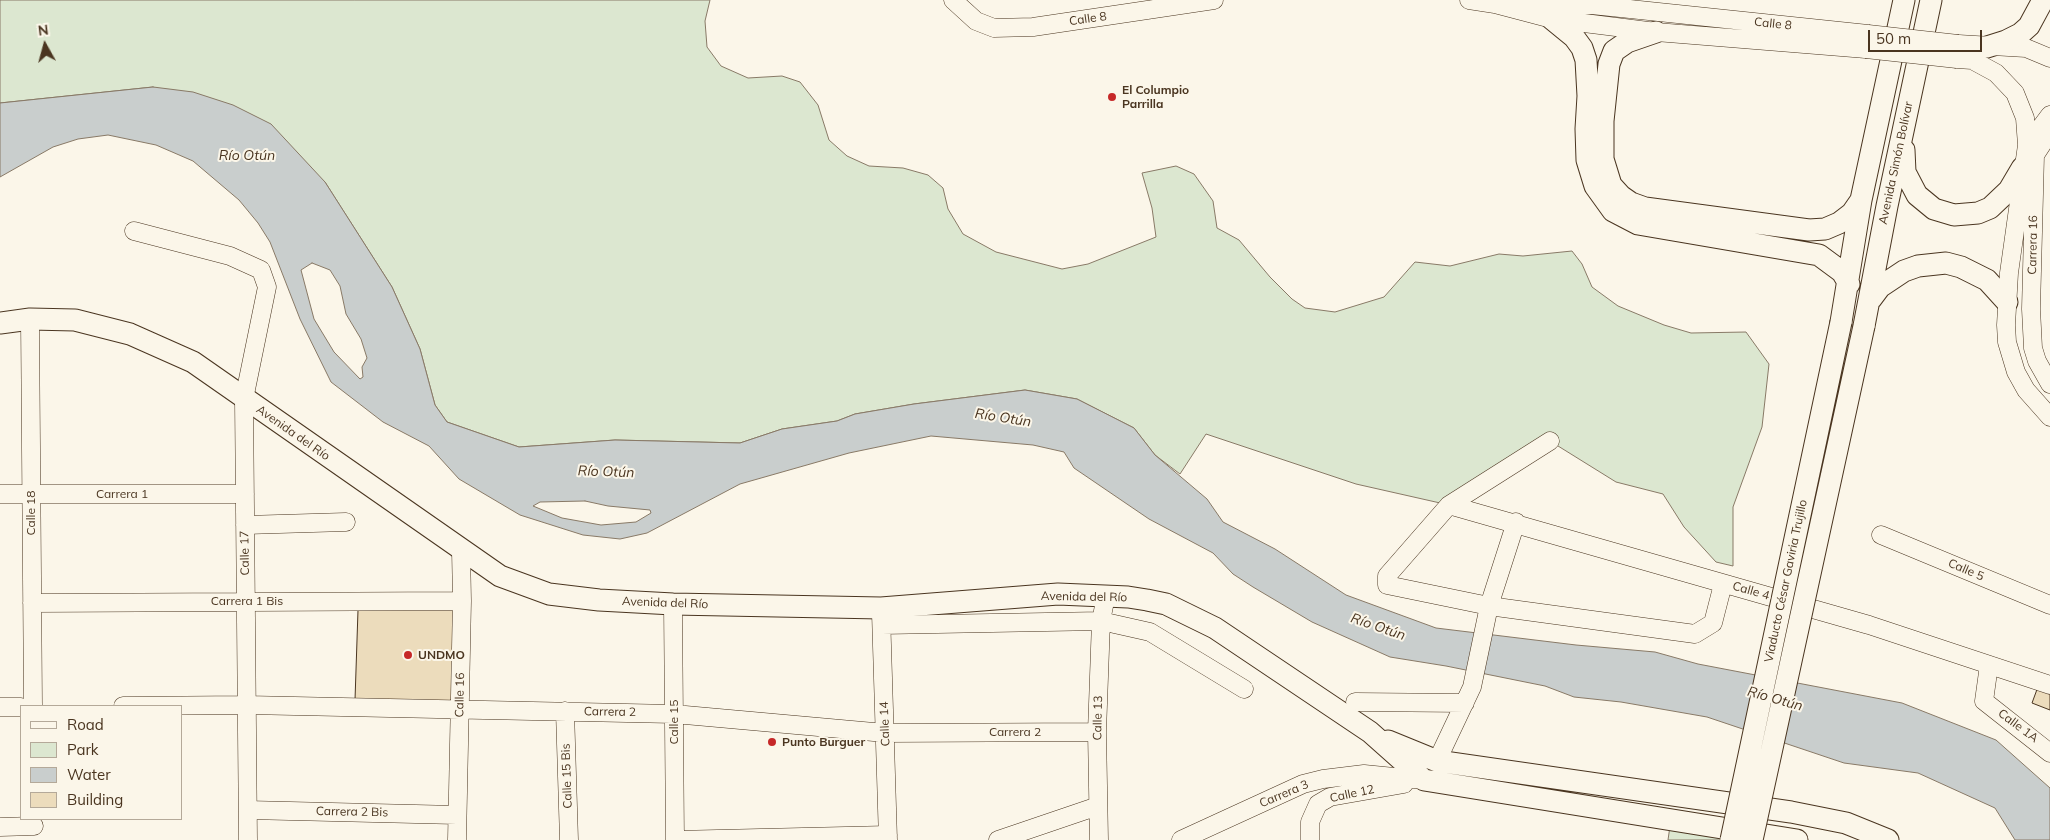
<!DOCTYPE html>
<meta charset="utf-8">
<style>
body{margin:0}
#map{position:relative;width:2050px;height:840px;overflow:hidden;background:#fbf6e9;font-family:Mulish,sans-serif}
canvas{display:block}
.legend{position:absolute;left:20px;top:705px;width:162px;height:115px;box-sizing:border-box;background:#fbf6e9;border:1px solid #b4a999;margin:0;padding:6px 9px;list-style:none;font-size:15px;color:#4a3520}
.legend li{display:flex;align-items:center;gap:10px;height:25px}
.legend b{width:25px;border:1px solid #b4a999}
.north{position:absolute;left:20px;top:20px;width:50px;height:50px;-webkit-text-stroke:4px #fbf6e9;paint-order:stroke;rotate:353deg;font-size:14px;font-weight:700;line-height:20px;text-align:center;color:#4a3520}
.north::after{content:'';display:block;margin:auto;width:18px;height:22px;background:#4a3520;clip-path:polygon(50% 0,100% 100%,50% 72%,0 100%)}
.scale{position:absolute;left:1868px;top:30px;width:114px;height:22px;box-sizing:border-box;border:2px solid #4a3520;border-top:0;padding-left:6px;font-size:15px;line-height:18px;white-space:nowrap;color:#4a3520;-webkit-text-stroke:4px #fbf6e9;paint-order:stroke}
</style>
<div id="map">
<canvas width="2050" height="840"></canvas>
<ul class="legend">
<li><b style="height:6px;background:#fbf6e9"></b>Road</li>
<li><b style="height:14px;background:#dce7d0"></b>Park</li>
<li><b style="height:14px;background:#c9cecd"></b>Water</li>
<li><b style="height:14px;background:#ecdcbc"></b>Building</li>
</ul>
<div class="north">N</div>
<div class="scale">50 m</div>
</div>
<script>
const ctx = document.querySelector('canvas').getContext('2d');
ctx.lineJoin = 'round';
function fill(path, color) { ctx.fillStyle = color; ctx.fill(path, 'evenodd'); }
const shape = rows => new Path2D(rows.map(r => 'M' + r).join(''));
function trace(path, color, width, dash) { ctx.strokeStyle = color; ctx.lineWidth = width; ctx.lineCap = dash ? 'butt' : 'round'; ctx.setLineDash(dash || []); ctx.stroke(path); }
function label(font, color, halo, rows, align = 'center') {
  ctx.font = font + ' Mulish,sans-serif'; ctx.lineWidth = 4; ctx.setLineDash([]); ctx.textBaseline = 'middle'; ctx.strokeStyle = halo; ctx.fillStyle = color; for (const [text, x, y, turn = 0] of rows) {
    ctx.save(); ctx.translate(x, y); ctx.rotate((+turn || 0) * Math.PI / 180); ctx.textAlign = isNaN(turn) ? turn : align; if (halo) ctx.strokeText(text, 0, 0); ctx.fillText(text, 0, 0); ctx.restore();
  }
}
const green = shape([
 [0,0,710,0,705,21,707,47,721,66,748,78,782,76,800,82,818,105,829,140,847,156,869,166,903,168,928,175,943,188,948,209,963,234,996,252,1062,269,1088,264,1156,237,1152,208,1142,173,1176,166,1194,174,1213,201,1217,228,1239,240,1270,277,1292,299,1305,308,1335,312,1384,297,1415,262,1450,266,1499,254,1523,256,1572,251,1582,264,1592,287,1618,306,1664,325,1691,333,1746,332,1769,364,1762,427,1733,507,1733,566,1716,562,1684,527,1663,494,1616,482,1550,441,1449,505,1356,484,1206,434,1180,474,1155,455,1134,428,1077,399,1025,390,914,404,855,414,837,421,782,429,740,443,615,440,519,447,447,422,435,405,420,349,392,287,325,182,153,87,0,103,0,0],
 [1671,819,1797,840,1668,840,1671,819]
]);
const water = shape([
 [153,87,193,92,233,105,271,124,325,182,392,287,420,349,435,405,447,422,519,447,615,440,740,443,782,429,837,421,855,414,914,404,1025,390,1077,399,1134,428,1155,455,1207,499,1223,522,1275,549,1346,595,1436,628,1576,645,1655,652,1698,664,1902,703,1996,740,2050,788,2050,840,2015,840,1995,808,1918,773,1844,763,1707,717,1621,702,1574,697,1545,686,1446,666,1390,657,1312,622,1253,587,1233,574,1213,553,1149,519,1074,468,1064,452,1033,445,931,436,849,453,740,484,647,533,620,539,583,535,520,515,459,479,429,446,383,422,331,382,300,319,270,242,258,223,239,200,193,161,156,145,108,135,78,139,53,147,0,177,0,103,153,87],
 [312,263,330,270,340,286,346,314,361,339,367,358,362,367,363,377,360,379,334,352,314,319,301,270,312,263],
 [585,501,608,506,650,510,651,513,636,522,601,525,562,518,533,506,540,502,585,501]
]);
const building = shape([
 [458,608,460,701,355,700,358,610,458,608],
 [2039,684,2050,688,2050,710,2032,703,2039,684]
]);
const minor = shape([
 [953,0,976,21,994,28,1033,27,1214,0],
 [1469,0,1495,4,1552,19,1656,32,1866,49],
 [1520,4,1592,5,1868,34],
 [1958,44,2026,48,2050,58],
 [1957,59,1972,60,1996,73,2015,93,2025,118,2027,145,2009,273,2006,325,2007,342,2016,372,2026,390,2050,417],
 [2050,132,2035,155,2031,309,2033,348,2037,361,2050,384],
 [2032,139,2050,115],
 [134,231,230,256,261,270,267,287,244,399,248,840],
 [30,319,33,706],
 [1550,441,1449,505,1387,576,1387,585,1489,606,1695,634,1713,623,1723,584],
 [0,494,245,494],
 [1449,505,1869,625,2050,685],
 [245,525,346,522],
 [1881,535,2050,605],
 [32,603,462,601],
 [673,604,675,840],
 [881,613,888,840],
 [882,625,1101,621,1150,632,1244,689],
 [1989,665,1984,701,2050,753],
 [1355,702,1465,703],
 [123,706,247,705,674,714,885,733,1097,732],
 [0,707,21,707],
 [565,711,569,840],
 [1437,761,1472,687,1489,606,1516,522],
 [248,810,457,815],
 [0,827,34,826],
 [457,840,462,601,461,550],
 [675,840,888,835],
 [998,840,1098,806],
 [1099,840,1097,732,1101,621,1106,596],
 [1181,840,1303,784,1323,779,1364,774,1424,780],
 [1310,840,1310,822,1318,804,1330,797,1404,784]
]);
const major = shape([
 [1552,19,1574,37,1582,48,1586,60,1588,96,1586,129,1587,160,1595,186,1613,211,1638,224,1819,255,1842,272,1849,284],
 [1656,32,1627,42,1614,51,1609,64,1603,121,1603,159,1611,185,1621,196,1631,203,1645,208,1809,230,1825,229,1839,223,1852,213,1861,200],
 [1987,47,2006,41,2020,34,2029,26,2043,0],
 [1904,150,1905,172,1917,195,1934,209,1954,215,1978,213,1990,208,2009,190,2022,168],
 [1871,299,1880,287,1904,271,1918,266,1946,263,1961,267,1987,280,2007,302],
 [1841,322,1861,200,1904,0],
 [0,323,30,319,75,320,130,334,193,362,500,576,549,594,599,600,673,604,881,608,1058,594,1128,597,1147,600,1166,604,1215,628,1370,732,1424,780,1797,840],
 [1864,326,1887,206,1931,0],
 [1388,741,1437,761,1791,812,1846,823,1888,840]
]);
const minorBridge = shape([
 [1868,34,1958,44],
 [1866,49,1957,59]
]);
const majorBridge = shape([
 [1731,840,1841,322],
 [1752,840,1864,326]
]);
const markers = [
 [1112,97,5,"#c62828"],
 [408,655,5,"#c62828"],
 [772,742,5,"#c62828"]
];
const streetNames = [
 ["Calle 8",1088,19,-8],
 ["Calle 8",1773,24,6],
 ["Avenida Simón Bolívar",1896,163,-78],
 ["Carrera 16",2033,245,-89],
 ["Avenida del Río",293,433,35],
 ["Carrera 1",122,494],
 ["Calle 18",31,513,-90],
 ["Calle 17",245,553,-91],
 ["Calle 5",1966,570,23],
 ["Viaducto César Gaviria Trujillo",1786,581,-78],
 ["Calle 4",1751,591,16],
 ["Avenida del Río",1084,597,1],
 ["Carrera 1 Bis",247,601],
 ["Avenida del Río",665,603,2],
 ["Calle 16",460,695,-89],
 ["Carrera 2",610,712,1],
 ["Calle 13",1098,718,-89],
 ["Calle 15",674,722,-90],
 ["Calle 14",885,724,-92],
 ["Calle 1A",2018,726,37],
 ["Carrera 2",1015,732],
 ["Calle 15 Bis",567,776,-92],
 ["Carrera 3",1284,794,-23],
 ["Calle 12",1352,794,-12],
 ["Carrera 2 Bis",352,812,1]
];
const poiNames = [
 ["El Columpio",1122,90],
 ["Parrilla",1122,104],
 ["UNDMO",418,655],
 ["Punto Burguer",782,742]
];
const waterNames = [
 ["Río Otún",247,156],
 ["Río Otún",1003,418,9],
 ["Río Otún",606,472,2],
 ["Río Otún",1378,627,19],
 ["Río Otún",1775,699,16]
];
fill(green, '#dce7d0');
trace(green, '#887966', 1);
fill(water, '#c9cecd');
trace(water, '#887966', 1);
fill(building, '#ecdcbc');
trace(building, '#4a3520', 1);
trace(minor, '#4a3520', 19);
trace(major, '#4a3520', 23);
trace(minor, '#fbf6e9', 18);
trace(major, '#fbf6e9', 21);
trace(minorBridge, '#4a3520', 19, []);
trace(majorBridge, '#4a3520', 23, []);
trace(minorBridge, '#fbf6e9', 18);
trace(majorBridge, '#fbf6e9', 21);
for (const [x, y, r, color] of markers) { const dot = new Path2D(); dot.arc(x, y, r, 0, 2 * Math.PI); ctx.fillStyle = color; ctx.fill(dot); trace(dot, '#fbf6e9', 2); }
label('12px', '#4a3520', '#fbf6e9', streetNames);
label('bold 12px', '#4a3520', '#fbf6e9', poiNames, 'left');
label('italic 14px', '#4a3520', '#fbf6e9', waterNames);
</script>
